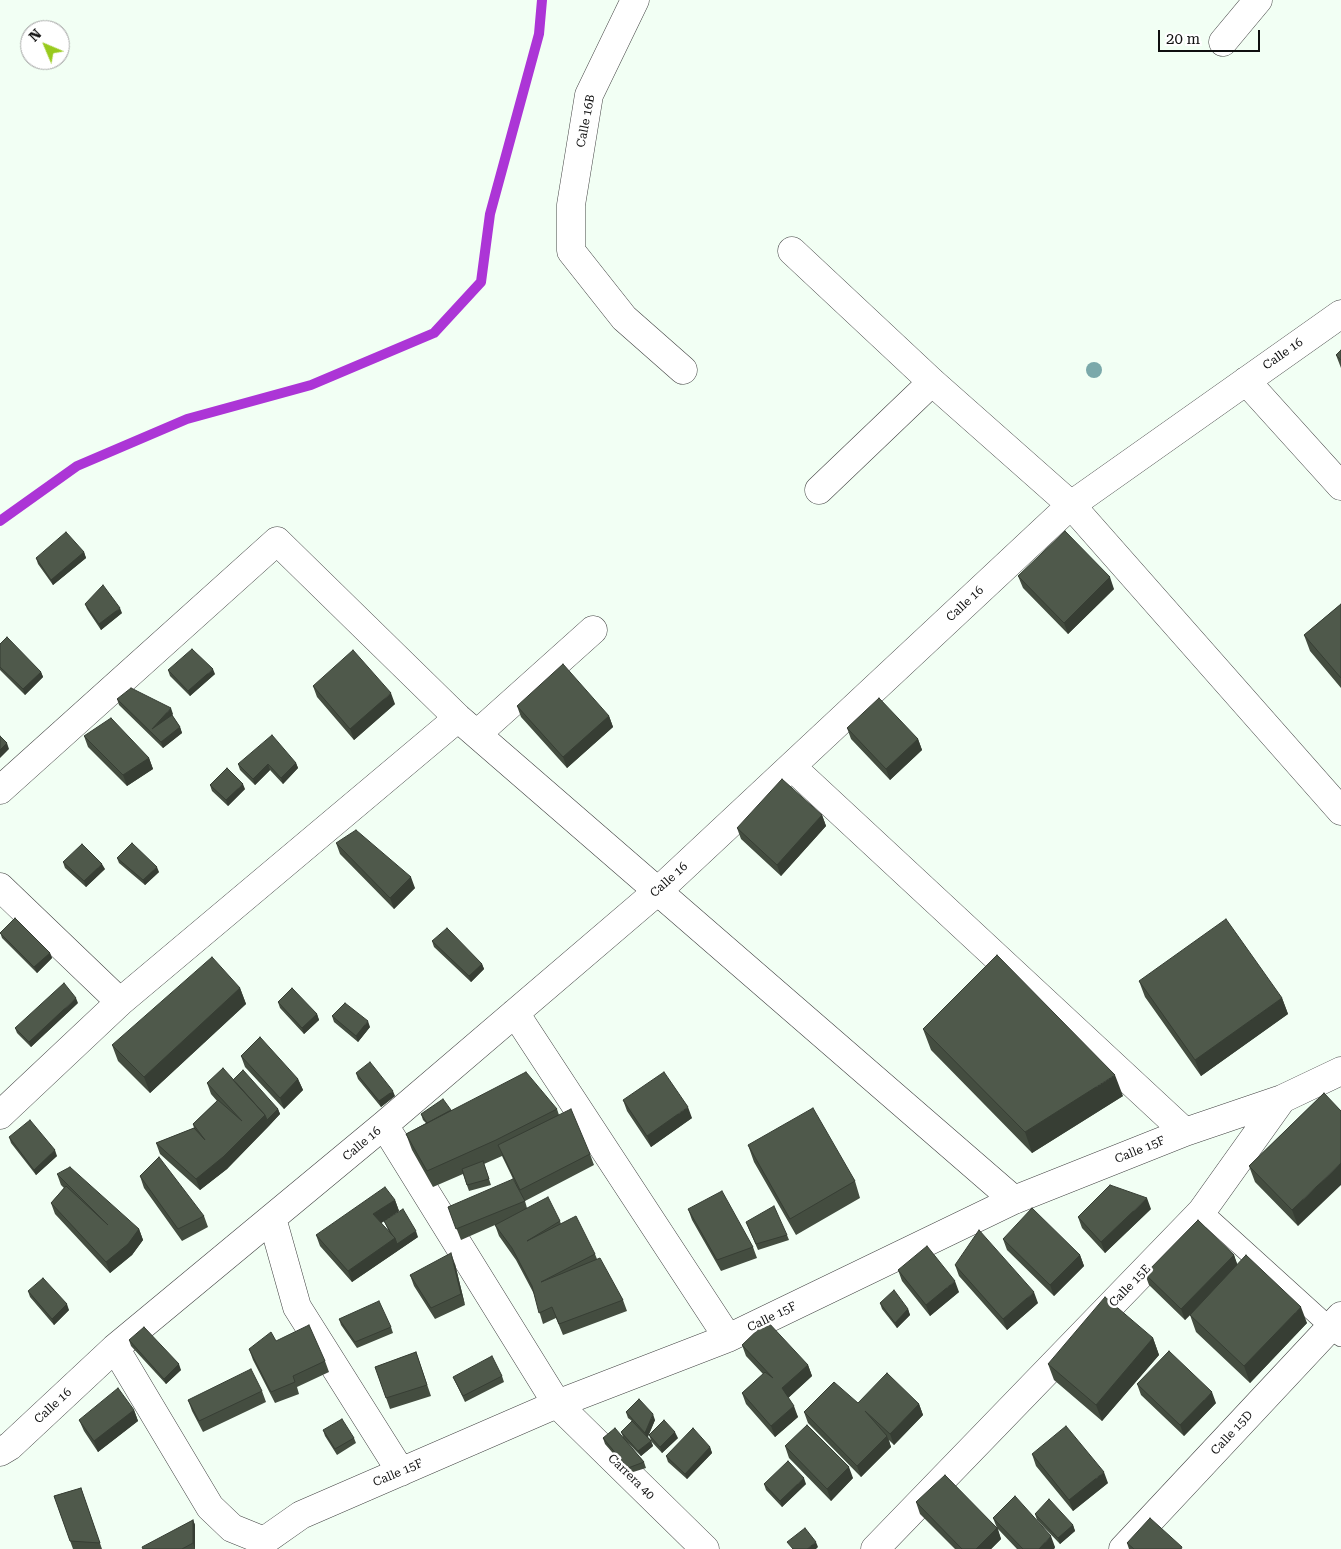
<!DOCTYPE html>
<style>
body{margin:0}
#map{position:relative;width:1341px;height:1549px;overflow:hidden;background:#f2fff4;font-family:"Roboto Serif",serif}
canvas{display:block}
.north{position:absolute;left:20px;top:20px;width:50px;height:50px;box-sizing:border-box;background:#fff;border:1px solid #9f9f9f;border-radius:50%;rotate:315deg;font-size:14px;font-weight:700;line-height:20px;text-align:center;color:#0f0f0f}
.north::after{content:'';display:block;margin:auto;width:18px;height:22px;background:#98ca1d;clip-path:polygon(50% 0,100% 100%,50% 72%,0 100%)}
.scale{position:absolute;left:1158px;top:30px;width:102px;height:22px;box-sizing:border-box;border:2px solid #0f0f0f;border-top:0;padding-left:6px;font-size:15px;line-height:18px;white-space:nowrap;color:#0f0f0f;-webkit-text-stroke:4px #fff;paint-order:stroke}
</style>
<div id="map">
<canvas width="1341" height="1549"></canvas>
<div class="north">N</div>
<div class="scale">20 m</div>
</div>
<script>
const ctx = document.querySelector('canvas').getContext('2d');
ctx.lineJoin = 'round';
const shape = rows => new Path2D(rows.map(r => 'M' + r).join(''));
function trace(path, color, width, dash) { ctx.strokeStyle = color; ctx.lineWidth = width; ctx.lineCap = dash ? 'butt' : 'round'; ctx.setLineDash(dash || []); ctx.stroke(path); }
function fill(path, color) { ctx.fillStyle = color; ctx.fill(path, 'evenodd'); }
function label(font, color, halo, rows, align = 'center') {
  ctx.font = font + ' "Roboto Serif",serif'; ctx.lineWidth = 5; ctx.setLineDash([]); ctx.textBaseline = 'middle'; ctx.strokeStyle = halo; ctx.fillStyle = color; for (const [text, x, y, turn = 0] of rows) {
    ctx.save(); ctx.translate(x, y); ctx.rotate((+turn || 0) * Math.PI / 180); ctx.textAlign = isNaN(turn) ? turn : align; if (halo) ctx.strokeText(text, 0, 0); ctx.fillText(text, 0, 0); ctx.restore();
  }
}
const stream = shape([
 [0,521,77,466,187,419,311,385,434,333,481,282,490,214,539,34,542,0]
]);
const lane = shape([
 [1202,1211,1341,1337]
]);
const street = shape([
 [635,0,589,95,571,205,571,251,624,318,683,370],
 [1223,42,1258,0],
 [792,251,932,382,1071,505,1341,811],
 [1246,381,1341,486],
 [819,490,932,382],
 [477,734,593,630],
 [792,767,1185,1132],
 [0,790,277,541,458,718,1014,1200],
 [0,887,120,1002],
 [515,1013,728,1338],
 [0,1115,120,1002,458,718],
 [384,1125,557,1404,705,1549],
 [272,1218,297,1307,401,1472],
 [115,1348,210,1507,232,1528,264,1541],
 [0,1452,10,1446,115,1348,384,1125,659,890,1071,505,1341,314],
 [260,1549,264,1541,301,1515,557,1404,728,1338,1014,1200,1185,1132,1282,1099,1341,1071],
 [875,1549,1202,1211,1282,1099],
 [1123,1549,1341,1316]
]);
const trees = [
 [1094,370]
];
const wall = shape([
 [1341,350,1341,368,1336,355],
 [84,552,86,558,53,585,38,564,36,558],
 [1018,576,1114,589,1068,634,1023,588],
 [85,604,122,613,101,630,87,609],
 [1341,604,1341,688,1310,651,1304,635],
 [0,644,41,672,43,677,25,695,0,670],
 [168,670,215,674,190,696,170,676],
 [313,686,395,704,354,740,317,697],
 [117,699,173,714,172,715,180,727,182,733,163,748,119,705],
 [517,706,609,716,613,727,567,768,521,717],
 [847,728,918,739,922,750,890,780,851,739],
 [84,736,149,758,153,769,127,786,88,747],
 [296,763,298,768,283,784,270,770,255,785,240,770,238,764],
 [210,785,245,789,228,806,212,791],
 [822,815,826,826,781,876,741,839,737,828],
 [336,843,415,888,394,909,340,854],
 [117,858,159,872,145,885,119,863],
 [63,862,105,869,86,887,65,868],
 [0,932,50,953,52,958,37,973,2,938],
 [432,941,482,964,484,969,471,982,434,947],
 [1139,981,1282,998,1288,1014,1201,1076,1145,997],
 [240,988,246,1004,150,1093,118,1061,112,1045],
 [278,1002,317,1014,319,1020,304,1034,280,1008],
 [78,1003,31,1047,17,1033,15,1028],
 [332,1016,370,1027,358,1042,334,1022],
 [923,1029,1123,1096,1032,1153,931,1050],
 [241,1056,298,1079,303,1090,284,1109,245,1067],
 [356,1073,395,1096,381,1107,358,1079],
 [233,1080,278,1109,280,1114,227,1169,200,1190,160,1154,156,1143,194,1128,193,1124,217,1101,211,1094,207,1083],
 [1324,1093,1298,1226,1255,1182,1249,1166],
 [623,1100,692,1118,651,1147,627,1111],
 [557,1109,559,1115,590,1154,594,1165,525,1201,527,1208,560,1221,561,1224,595,1254,597,1259,623,1300,627,1311,563,1335,556,1318,543,1324,534,1294,516,1260,499,1236,495,1225,461,1240,448,1207,516,1185,502,1156,484,1164,491,1185,469,1191,463,1174,433,1187,412,1150,406,1134,426,1123,423,1120,421,1114,451,1110],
 [9,1137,57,1156,36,1175,11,1143],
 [748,1145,855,1181,860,1198,796,1235,754,1162],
 [57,1174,139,1229,143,1240,132,1255,110,1273,55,1214,51,1203,64,1188,61,1185],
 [140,1176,204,1216,208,1227,182,1241,144,1188],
 [395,1200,399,1211,381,1223,389,1232,384,1221,418,1237,352,1282,320,1246,316,1235],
 [688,1209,753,1247,757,1258,721,1271,692,1220],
 [1151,1209,1105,1253,1082,1228,1078,1217],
 [746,1222,787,1235,789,1240,758,1250],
 [1003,1239,1080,1255,1084,1266,1054,1296,1007,1250],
 [1234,1255,1237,1265,1307,1323,1250,1383,1196,1332,1190,1315,1198,1307,1185,1320,1149,1285,1145,1274],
 [455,1264,465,1305,435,1319,414,1286,410,1275],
 [955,1265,1038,1303,1007,1330,959,1276],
 [898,1270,959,1292,930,1316,902,1281],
 [28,1291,69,1310,54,1325,30,1297],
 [880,1303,908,1309,910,1315,897,1328,882,1309],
 [339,1319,391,1327,393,1333,357,1348,341,1325],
 [1153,1338,1159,1355,1102,1421,1054,1380,1048,1364],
 [129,1340,181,1370,166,1384,131,1346],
 [276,1341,325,1361,329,1372,297,1387,299,1394,275,1403,253,1360,249,1349],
 [742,1345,808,1365,812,1376,788,1398,798,1417,775,1437,746,1404,742,1393,763,1374,746,1356],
 [416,1352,431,1396,390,1409,375,1367],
 [502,1376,504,1382,465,1402,453,1377],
 [1137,1384,1216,1403,1184,1436,1141,1395],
 [262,1391,266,1402,203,1432,192,1411,188,1400],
 [858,1403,919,1404,923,1415,894,1445,889,1440,891,1447,861,1477,808,1423,804,1412],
 [134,1410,138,1421,98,1452,84,1431,79,1420],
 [626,1412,655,1420,648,1437,651,1440,649,1435,678,1438,662,1453,651,1441,653,1446,641,1456,626,1441,644,1462,646,1468,630,1473,605,1444,603,1438,623,1437,621,1432,632,1421,628,1418],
 [323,1430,354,1438,356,1443,337,1455,325,1436],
 [785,1446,853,1478,831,1501,789,1458],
 [710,1447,712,1453,687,1479,668,1462,666,1456],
 [1032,1454,1108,1483,1073,1511,1036,1466],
 [764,1484,806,1484,782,1507,766,1490],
 [81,1488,102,1549,73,1549,54,1496],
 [916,1502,997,1528,993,1518,1055,1547,1054,1549,1017,1549,998,1529,1001,1539,991,1549,955,1549,920,1514],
 [1035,1514,1073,1525,1075,1531,1060,1544,1037,1520],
 [193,1520,195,1525,195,1549,142,1549],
 [1127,1543,1183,1549,1129,1549]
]);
const shadedWall = shape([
 [84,552,86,558,53,585,51,580],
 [1110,577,1114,589,1068,634,1064,623],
 [120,608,122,613,101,630,99,624],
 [213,669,215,674,190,696,188,691],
 [41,672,43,677,25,695,23,689],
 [391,693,395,704,354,740,350,729],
 [171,708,173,714,154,735,152,729],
 [609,716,613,727,567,768,563,757],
 [180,727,182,733,163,748,161,742],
 [918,739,922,750,890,780,886,769],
 [7,743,9,749,0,758,0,750],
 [149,758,153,769,127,786,123,775],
 [296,763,298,768,283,784,281,778],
 [268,764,270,770,255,785,253,779],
 [243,784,245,789,228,806,226,800],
 [822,815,826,826,781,876,777,865],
 [102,864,105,869,86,887,84,881],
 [157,867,159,872,145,885,143,880],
 [411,877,415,888,394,909,390,898],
 [50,953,52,958,37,973,34,967],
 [482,964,484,969,471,982,469,976],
 [240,988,246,1004,150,1093,144,1077],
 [76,998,78,1003,31,1047,29,1042],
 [1282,998,1288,1014,1201,1076,1195,1060],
 [317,1014,319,1020,304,1034,302,1028],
 [368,1021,370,1027,358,1042,356,1036],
 [1115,1075,1123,1096,1032,1153,1025,1132],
 [298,1079,303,1090,284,1109,280,1098],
 [393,1091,395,1096,381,1107,379,1101],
 [688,1107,692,1118,651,1147,647,1136],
 [278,1109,280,1114,269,1126,267,1120],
 [265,1115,269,1126,227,1169,200,1190,196,1179],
 [55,1150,57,1156,36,1175,34,1170],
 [1341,1163,1341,1185,1298,1226,1292,1210],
 [1147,1198,1151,1209,1105,1253,1101,1242],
 [395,1200,399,1211,377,1226,373,1214],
 [139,1229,143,1240,132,1255,110,1273,106,1262],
 [416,1231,418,1237,352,1282,348,1271,395,1238],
 [451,1253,455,1264,465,1305,461,1294],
 [1080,1255,1084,1266,1054,1296,1050,1285],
 [1234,1255,1238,1266,1185,1320,1181,1309],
 [955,1281,959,1292,930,1316,926,1305],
 [1034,1292,1038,1303,1007,1330,1003,1319],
 [67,1304,69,1310,54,1325,52,1319],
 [1301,1307,1307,1323,1250,1383,1244,1366],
 [908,1309,910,1315,897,1328,895,1323],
 [1153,1338,1159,1355,1102,1421,1096,1405],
 [179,1364,181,1370,166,1384,164,1379],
 [808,1365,812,1376,786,1400,782,1388],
 [1212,1392,1216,1403,1184,1436,1180,1425],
 [919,1404,923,1415,894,1445,890,1434],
 [794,1406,798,1417,775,1437,771,1426],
 [134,1410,138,1421,98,1452,94,1441],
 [653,1414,655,1420,647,1438,645,1433],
 [675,1432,678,1438,662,1453,660,1447],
 [887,1436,891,1447,861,1477,857,1466],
 [651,1441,653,1446,641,1456,638,1451],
 [710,1447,712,1453,687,1479,685,1474],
 [849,1467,853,1478,831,1501,827,1489],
 [1104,1472,1108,1483,1073,1511,1069,1500],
 [804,1478,806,1484,782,1507,780,1501],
 [193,1520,195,1525,195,1549,193,1543],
 [1073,1525,1075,1531,1060,1544,1058,1538],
 [997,1528,1001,1539,991,1549,976,1549],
 [1051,1536,1055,1547,1054,1549,1039,1549],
 [816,1542,818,1547,816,1549,807,1549]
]);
const building = shape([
 [1341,350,1341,360,1336,355,1341,350],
 [1065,531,1110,577,1064,623,1018,576,1065,531],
 [66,532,84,552,51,580,36,558,66,532],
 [103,585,120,608,99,624,85,604,103,585],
 [1341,604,1341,678,1304,635,1341,604],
 [7,637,41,672,23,689,0,667,0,644,7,637],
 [192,649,213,669,188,691,168,670,192,649],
 [353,650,391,693,350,729,313,686,353,650],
 [563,664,609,716,563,757,517,706,563,664],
 [131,688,171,708,152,729,172,715,180,727,161,742,117,699,131,688],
 [879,698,918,739,886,769,847,728,879,698],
 [111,718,149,758,123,775,84,736,111,718],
 [272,735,296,763,281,778,268,764,253,779,238,764,272,735],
 [0,736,7,743,0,750,0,736],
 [227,768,243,784,226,800,210,785,227,768],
 [782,779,822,815,777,865,737,828,782,779],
 [356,830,411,877,390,898,336,843,356,830],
 [132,843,157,867,143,880,117,858,132,843],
 [82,844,102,864,84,881,63,862,82,844],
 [15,918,50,953,34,967,0,933,15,918],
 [1226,919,1282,998,1195,1060,1139,981,1226,919],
 [447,928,482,964,469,976,432,941,447,928],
 [997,955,1115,1075,1025,1132,923,1029,997,955],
 [212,957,240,988,144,1077,112,1045,212,957],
 [64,983,76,998,29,1042,15,1028,64,983],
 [292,988,317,1014,302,1028,278,1002,292,988],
 [345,1003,368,1021,356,1036,332,1016,345,1003],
 [260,1037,298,1079,280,1098,241,1056,260,1037],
 [370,1062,393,1091,379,1101,356,1073,370,1062],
 [223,1068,265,1115,223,1157,196,1179,156,1143,194,1128,205,1140,193,1124,218,1100,242,1121,207,1083,223,1068],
 [243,1070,278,1109,267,1120,265,1115,233,1080,243,1070],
 [526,1072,557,1109,496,1140,427,1171,406,1134,526,1072],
 [664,1072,688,1107,647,1136,623,1100,664,1072],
 [1324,1093,1341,1111,1341,1163,1292,1210,1249,1166,1324,1093],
 [443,1099,451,1110,427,1123,421,1114,443,1099],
 [813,1108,855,1181,790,1219,748,1145,813,1108],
 [571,1109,590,1154,520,1190,498,1145,571,1109],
 [30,1120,55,1150,34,1170,9,1137,30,1120],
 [159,1157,204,1216,178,1229,140,1176,159,1157],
 [483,1161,489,1179,467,1185,462,1169,483,1161],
 [70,1167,139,1229,128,1244,106,1262,51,1203,66,1186,108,1225,57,1174,70,1167],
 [513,1179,525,1201,456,1229,448,1207,513,1179],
 [1110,1185,1147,1198,1101,1242,1078,1217,1110,1185],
 [385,1187,395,1200,373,1214,395,1238,348,1271,316,1235,385,1187],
 [722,1191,753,1247,717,1260,688,1209,722,1191],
 [548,1197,560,1221,527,1241,576,1216,595,1254,541,1282,600,1258,623,1300,559,1324,552,1307,539,1313,532,1286,512,1248,495,1225,548,1197],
 [774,1206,787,1235,756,1244,746,1222,774,1206],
 [1032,1208,1080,1255,1050,1285,1003,1239,1032,1208],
 [403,1209,416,1231,397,1244,395,1238,392,1235,384,1221,403,1209],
 [1198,1220,1234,1255,1181,1309,1145,1274,1198,1220],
 [979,1230,1034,1292,1003,1319,955,1265,979,1230],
 [927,1246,955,1281,926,1305,898,1270,927,1246],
 [451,1253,461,1294,431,1308,410,1275,451,1253],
 [1246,1255,1301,1307,1244,1366,1190,1315,1246,1255],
 [43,1278,67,1304,52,1319,28,1291,43,1278],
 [894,1290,908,1309,895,1323,880,1303,894,1290],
 [1105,1297,1153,1338,1096,1405,1048,1364,1105,1297],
 [379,1301,391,1327,355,1342,339,1319,379,1301],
 [767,1321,808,1365,782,1388,794,1406,771,1426,742,1393,765,1372,773,1378,742,1345,767,1321],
 [309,1325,325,1361,293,1376,295,1382,271,1392,249,1349,271,1332,276,1341,309,1325],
 [144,1327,179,1364,164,1379,129,1340,144,1327],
 [1169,1351,1212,1392,1180,1425,1137,1384,1169,1351],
 [416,1352,427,1385,386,1398,375,1367,416,1352],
 [492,1356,502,1376,463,1396,453,1377,492,1356],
 [251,1369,262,1391,199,1421,188,1400,251,1369],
 [887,1373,919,1404,890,1434,865,1411,887,1436,857,1466,804,1412,834,1382,858,1403,887,1373],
 [118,1388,134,1410,94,1441,79,1420,118,1388],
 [639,1399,653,1414,645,1433,626,1412,639,1399],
 [342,1419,354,1438,335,1449,323,1430,342,1419],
 [664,1420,675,1432,660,1447,649,1435,664,1420],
 [632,1421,651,1441,638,1451,621,1432,632,1421],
 [807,1425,849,1467,827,1489,785,1446,807,1425],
 [1066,1426,1104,1472,1069,1500,1032,1454,1066,1426],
 [615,1428,644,1462,628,1468,603,1438,615,1428],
 [693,1428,710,1447,685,1474,666,1456,693,1428],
 [788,1461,804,1478,780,1501,764,1484,788,1461],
 [945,1475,997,1528,976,1549,962,1549,916,1502,945,1475],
 [81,1488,100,1543,70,1541,54,1496,81,1488],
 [1015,1496,1051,1536,1039,1549,1023,1549,993,1518,1015,1496],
 [1049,1499,1073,1525,1058,1538,1035,1514,1049,1499],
 [1150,1518,1182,1547,1181,1549,1134,1549,1127,1543,1150,1518],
 [193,1520,193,1543,182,1549,143,1549,142,1547,193,1520],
 [805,1528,816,1542,807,1549,793,1549,787,1542,805,1528]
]);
const streetNames = [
 ["Calle 16B",586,121,-79],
 ["Calle 16",1283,354,-35],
 ["Calle 16",965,604,-43],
 ["Calle 16",669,880,-42],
 ["Calle 16",362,1144,-40],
 ["Calle 15F",1140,1150,-22],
 ["Calle 15E",1130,1286,-46],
 ["Calle 15F",772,1317,-26],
 ["Calle 16",53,1406,-43],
 ["Calle 15D",1232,1433,-47],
 ["Calle 15F",398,1473,-23],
 ["Carrera 40",631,1477,44]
];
trace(stream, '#ac35d6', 10);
trace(lane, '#424242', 20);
trace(street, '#424242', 29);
trace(lane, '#fff', 19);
trace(street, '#fff', 28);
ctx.fillStyle = '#7ba9aa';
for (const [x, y] of trees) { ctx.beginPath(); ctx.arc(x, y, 8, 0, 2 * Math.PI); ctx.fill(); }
fill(wall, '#444d40');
fill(shadedWall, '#373e34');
fill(building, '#4f594b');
trace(building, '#373e34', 1);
label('12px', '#0f0f0f', '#fff', streetNames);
</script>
